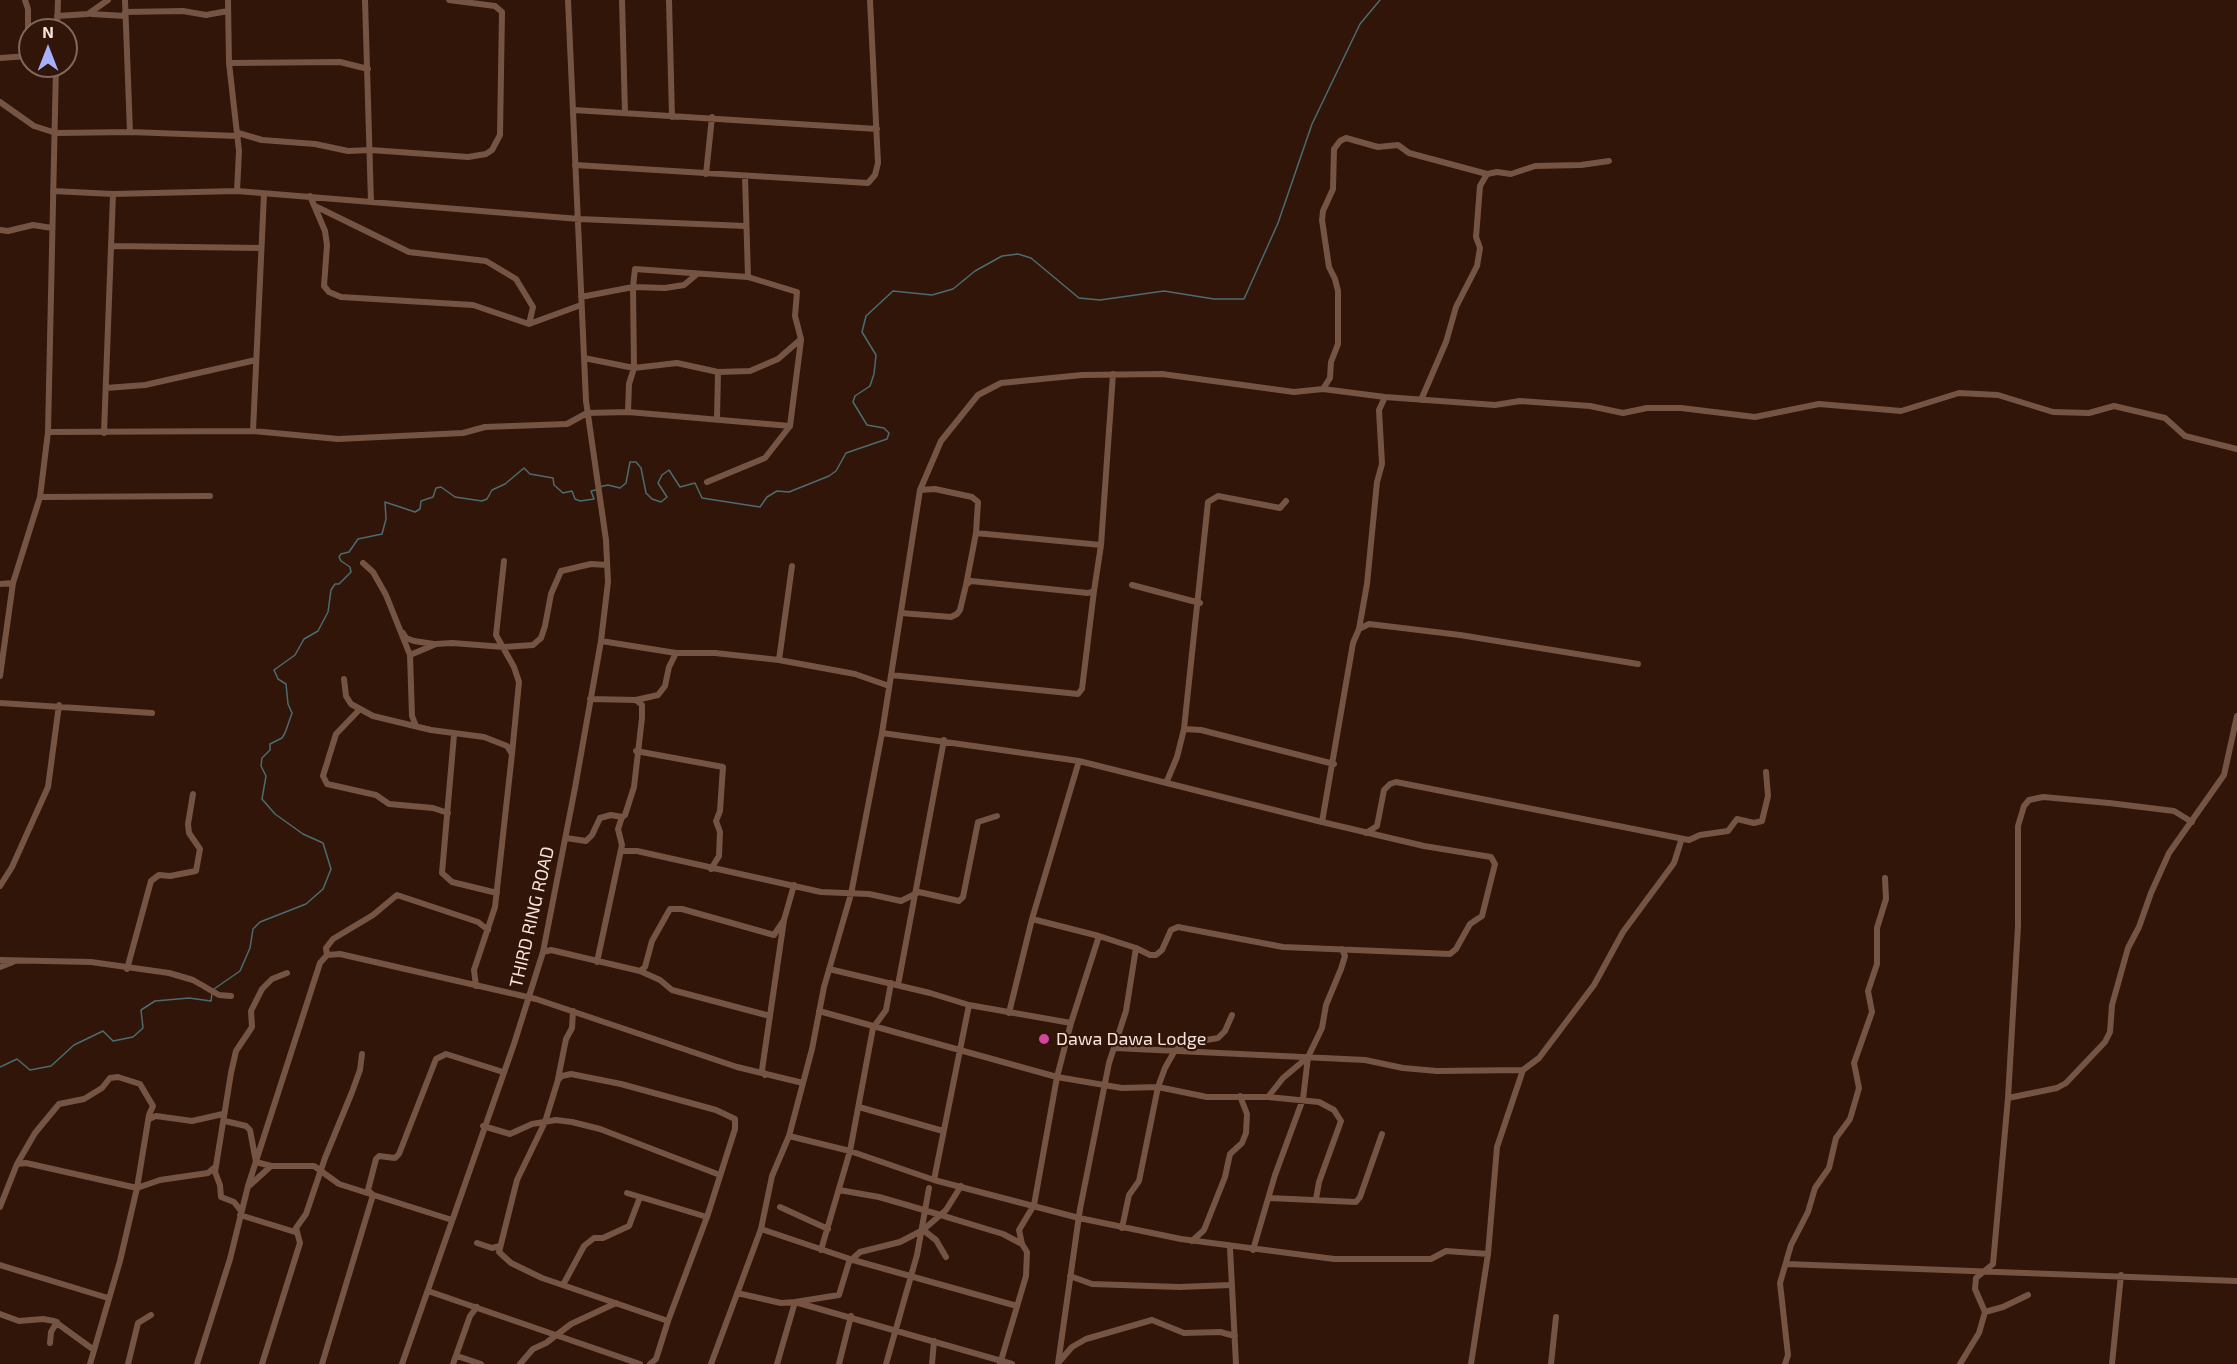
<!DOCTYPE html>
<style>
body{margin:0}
#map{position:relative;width:2237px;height:1364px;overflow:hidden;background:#301508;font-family:"Exo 2",sans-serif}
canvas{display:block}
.north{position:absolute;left:18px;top:18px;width:60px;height:60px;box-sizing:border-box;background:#301508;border:2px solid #80685d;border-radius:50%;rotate:0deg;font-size:16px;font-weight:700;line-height:24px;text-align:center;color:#f8e4dc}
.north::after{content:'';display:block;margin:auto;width:21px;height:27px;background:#a8b0fc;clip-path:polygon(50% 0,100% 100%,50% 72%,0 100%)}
</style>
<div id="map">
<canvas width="2237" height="1364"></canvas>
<div class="north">N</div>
</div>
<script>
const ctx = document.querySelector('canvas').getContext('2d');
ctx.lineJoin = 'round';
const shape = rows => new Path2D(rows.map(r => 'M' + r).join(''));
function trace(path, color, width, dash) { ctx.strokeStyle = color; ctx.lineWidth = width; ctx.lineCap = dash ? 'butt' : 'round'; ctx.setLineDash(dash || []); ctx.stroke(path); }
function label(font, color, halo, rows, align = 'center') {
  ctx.font = font + ' "Exo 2",sans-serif'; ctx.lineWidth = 4.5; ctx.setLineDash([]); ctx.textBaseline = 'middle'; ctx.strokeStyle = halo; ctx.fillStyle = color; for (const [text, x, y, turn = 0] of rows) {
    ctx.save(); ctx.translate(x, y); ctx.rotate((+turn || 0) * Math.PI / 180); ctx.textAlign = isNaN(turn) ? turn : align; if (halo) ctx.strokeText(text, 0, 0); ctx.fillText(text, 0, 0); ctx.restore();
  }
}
const stream = shape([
 [599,487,608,485,620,488,626,483,630,462,636,462,641,468,646,493,652,499,661,502,667,497,658,483,662,475,669,470,680,487,695,483,702,498,760,507,767,497,777,491,789,492,829,476,836,471,846,453,887,439,889,433,884,428,867,425,853,402,855,396,870,386,874,374,876,355,862,332,866,316,893,291,932,295,953,289,975,271,1002,256,1018,254,1031,258,1079,298,1100,300,1164,291,1214,299,1244,299,1278,223,1312,124,1360,24,1380,0],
 [214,989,240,971,250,948,253,929,260,922,306,904,323,889,331,869,323,843,303,834,275,814,262,799,266,776,261,766,262,758,270,750,270,744,282,738,285,733,292,713,288,704,286,684,278,679,274,670,295,655,304,639,318,631,328,612,331,590,335,584,339,584,351,572,350,567,341,561,339,557,341,554,349,552,358,539,382,534,386,519,385,502,415,512,420,509,421,501,433,497,436,488,441,487,455,497,482,501,487,499,492,490,505,484,524,468,530,474,553,478,554,485,563,493,572,491,575,499,580,501,594,499,591,491,596,490],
 [0,1067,17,1059,30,1070,51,1066,74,1045,103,1031,113,1041,133,1037,143,1028,141,1010,155,1001,189,998,211,1001,212,993]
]);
const minor = shape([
 [25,0,28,9,28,56],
 [125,0,130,132],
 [228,0,229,63,239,151,237,191],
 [365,0,371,202],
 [622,0,625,113],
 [669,0,672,117],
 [125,12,183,11,206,15,228,11],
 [92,14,125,16],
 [57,16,88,14,108,0],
 [57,30,58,0],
 [0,58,29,56],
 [229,63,340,62,368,69],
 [0,102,34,126,56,133,130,132,238,136],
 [574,110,877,129],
 [238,133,262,140,315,144,348,151,371,150,468,157,486,154,492,150,500,135,502,12,495,6,449,0],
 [575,165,868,183,875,175,878,163,870,0],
 [706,174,712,117],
 [53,191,113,194,237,191,579,219,745,226],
 [310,196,325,231,327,245,324,286,329,292,341,297,473,305,529,324,581,305],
 [317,207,409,252,486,261,516,279,533,307,529,324],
 [0,230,8,231,33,225,52,228],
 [113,246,261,248],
 [581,297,633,287,635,269,748,277],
 [584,358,634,368,677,363,718,372,750,371,778,359,801,339,795,316,797,292,748,277,745,176],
 [106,388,145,385,256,360],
 [1323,389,1330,378,1331,362,1338,344,1338,291,1335,279,1329,267,1322,220,1323,211,1333,189,1334,149,1340,141,1346,138,1378,147,1398,145,1409,153,1487,174],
 [1421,400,1446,342,1456,307,1477,266,1480,248,1476,237,1480,186,1487,174,1497,172,1511,174,1535,166,1581,165,1609,161],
 [628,412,629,384,634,368,633,287,665,288,684,285,696,275],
 [717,419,718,372],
 [253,431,338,439,463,433,485,427,567,424,587,413,628,412,790,426],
 [48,432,253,431,264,194],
 [104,433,113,194],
 [707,482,765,458,790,426,801,340],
 [920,490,935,489,972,497,978,502,976,533,966,585],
 [40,497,210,496],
 [976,533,1101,545],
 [504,561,496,635,514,667,519,682,512,754],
 [363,563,373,572,386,595,410,655,412,716,416,726],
 [0,584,13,583],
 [1132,585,1200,603],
 [901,613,951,617,957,614,960,610,966,585,971,581,1088,593,1094,591,1101,545,1113,374],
 [1359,629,1367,584,1377,482,1382,464,1379,410,1385,397],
 [403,633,406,638,414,641,434,644],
 [601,641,676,653,715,653,779,660,855,674,889,686],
 [410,655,436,644,452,643,504,647,533,645,541,638,545,626,551,594,561,571,591,564,607,565],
 [779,660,792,566],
 [891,675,1078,694,1082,689,1094,591],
 [0,676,13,583,40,497,48,432,56,66],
 [344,679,346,696,351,704,373,716,431,730,484,737,507,746,512,754,495,907,474,970,476,986],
 [590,699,636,700,658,695,665,686,669,667,676,653],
 [0,703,152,713],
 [360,709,336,734,323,776,327,784,376,795,389,804,433,808,448,813],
 [1184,729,1201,730,1334,764],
 [882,733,1079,761,1322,822,1353,643,1359,629,1369,624,1460,635,1638,664],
 [454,735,442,873,452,882,497,893],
 [636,751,723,767,720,811,716,821,720,832,719,856,711,869],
 [1167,781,1177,757,1184,729,1208,502,1218,496,1280,508,1286,501],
 [1366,833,1377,826,1384,790,1390,784,1396,782,1689,840,1700,835,1728,831,1737,819,1754,823,1762,821,1768,796,1766,772],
 [566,838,586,841,592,835,600,818,611,815,622,817,625,815,634,787,642,718,642,705,636,700],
 [621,851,637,851,821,892,869,894,901,901,919,892,959,901,963,897,978,822,997,816],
 [0,886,12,867,48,787,59,705],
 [1032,919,1099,936,1136,948,1150,955,1156,955,1162,950,1171,930,1178,927,1283,947,1450,954,1456,949,1470,924,1482,916,1495,864,1491,857,1424,846,1322,822],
 [543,952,551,950,640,971,660,980,672,990,770,1016],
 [327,955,326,948,333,939,373,915,397,895,478,922,488,930],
 [0,960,91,962,169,973,193,980,219,995,231,996],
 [597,962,622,845,618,829,622,817],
 [0,967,13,962],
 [127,969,151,881,159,875,170,876,196,871,200,849,189,833,188,824,193,794],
 [829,969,930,993,969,1005,1071,1023],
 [640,971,645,967,652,941,670,909,682,909,774,935,784,920],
 [898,985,944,740],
 [819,1011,1057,1077,1122,1088,1158,1087,1207,1097,1268,1097,1283,1078,1308,1057],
 [1009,1013,1032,919,1079,761],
 [1115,1048,1365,1060,1403,1068,1437,1071,1523,1070],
 [765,1075,762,1070,784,920,794,885],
 [558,1079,566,1039,572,1028,573,1011],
 [1268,1097,1319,1102,1334,1110,1341,1121,1319,1182,1316,1199],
 [2008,1098,2018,926,2018,826,2024,806,2029,800,2043,797,2109,803,2174,811,2192,822],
 [859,1107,943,1131],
 [149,1119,156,1116,192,1121,223,1114],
 [225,1121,246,1126,250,1130,256,1162,271,1166,314,1166,339,1184,452,1220],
 [483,1126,510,1134,532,1124,556,1120,572,1122,600,1129,720,1175],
 [789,1136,850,1151,934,1180,1079,1218,1181,1239,1334,1259,1431,1259,1446,1251,1488,1254],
 [17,1164,35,1133,59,1104,84,1099,102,1088,110,1078,118,1077,140,1084,153,1106,149,1115,137,1188,120,1261,90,1364],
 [934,1180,969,1005],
 [249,1186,271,1166],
 [839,1190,879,1197,924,1210,1003,1234,1022,1244,1027,1252,1026,1276,1000,1364],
 [627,1193,707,1217],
 [1269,1198,1356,1202,1360,1197,1382,1134],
 [0,1207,17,1164,26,1163,137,1188,160,1180,208,1173,215,1167],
 [780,1207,828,1229],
 [241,1211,234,1202,221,1197,220,1185,215,1172,231,1073,236,1051,252,1027,251,1011,262,989,272,979,287,973],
 [240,1215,295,1232],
 [1122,1228,1129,1195,1139,1181,1158,1087,1165,1068,1174,1052,1183,1044,1218,1038,1225,1031,1232,1015],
 [761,1229,853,1260,1017,1306],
 [923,1230,936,1240,946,1257],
 [1192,1241,1204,1230,1225,1177,1230,1154,1242,1143,1246,1133,1247,1114,1240,1096],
 [477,1243,492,1248,500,1246],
 [1022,1244,1019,1230,1034,1205,1057,1077,1071,1023,1099,936],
 [1230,1248,1236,1364],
 [821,1250,850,1151,873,1028,886,1010,891,983],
 [1253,1250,1275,1175,1303,1099,1308,1057,1322,1028,1326,1005,1341,969,1345,956,1342,949],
 [1786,1264,2237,1281],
 [0,1265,108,1298],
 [1070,1276,1092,1284,1179,1287,1231,1285],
 [563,1285,584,1246,594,1238,603,1238,629,1226,640,1197],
 [428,1291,640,1364],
 [737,1293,781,1303,795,1302,1012,1364],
 [1985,1312,1975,1289,1976,1278,1993,1264,2008,1098,2057,1088,2066,1083,2105,1042,2110,1032,2112,1005,2128,948,2139,927,2151,893,2169,853,2224,775,2237,716],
 [0,1314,19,1321,43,1319,54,1321,94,1350],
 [50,1343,51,1332,57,1322],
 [457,1356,481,1364],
 [1059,1362,1072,1347,1086,1339,1152,1320,1184,1333,1220,1332,1235,1336],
 [128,1364,138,1323,151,1315],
 [197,1364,230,1259,248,1186,320,963,327,955,340,954,536,999,737,1067,803,1083],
 [262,1364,300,1243,296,1228,306,1214,325,1158,352,1092,360,1070,362,1054],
 [322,1364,373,1195,368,1190,376,1159,379,1156,395,1158,399,1154,436,1059,446,1054,503,1072],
 [402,1364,514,1044,543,952,575,788,601,641,608,582,606,540,586,401,568,0],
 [453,1364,470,1316,477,1307],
 [520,1364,533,1349,546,1343,571,1324,616,1303],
 [650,1364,656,1359,668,1321,542,1278,511,1263,499,1252,517,1180,545,1122,558,1080,562,1076,571,1074,621,1084,716,1110,735,1119,735,1129,707,1217,668,1321],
 [711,1364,761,1229,772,1176,789,1136,812,1049,824,987,851,894,882,733,920,490,941,441,978,395,1001,383,1082,375,1162,374,1294,392,1323,389,1385,397,1495,405,1520,401,1590,406,1623,413,1647,408,1681,408,1755,417,1819,404,1901,411,1959,393,1998,395,2053,412,2089,413,2114,406,2165,418,2185,436,2237,449],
 [777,1364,795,1302,839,1295,849,1262,860,1252,900,1242,923,1230,946,1210,961,1186],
 [839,1364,851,1316],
 [886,1364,917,1255,929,1188],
 [932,1364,934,1341],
 [1058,1364,1080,1209,1109,1063,1126,1011,1136,948],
 [1471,1364,1488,1254,1497,1147,1523,1070,1539,1058,1594,985,1623,932,1674,863,1681,841],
 [1551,1364,1556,1317],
 [1785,1364,1788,1355,1780,1283,1791,1245,1808,1212,1815,1188,1829,1168,1836,1138,1850,1119,1855,1102,1859,1088,1854,1063,1872,1012,1868,991,1877,964,1877,928,1886,899,1885,878],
 [1960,1364,1979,1333,1985,1312,2003,1307,2028,1295],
 [2112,1364,2121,1275]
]);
const markers = [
 [1044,1039,6,"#d1479c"]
];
const streetNames = [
 ["THIRD RING ROAD",532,917,-77]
];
const poiNames = [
 ["Dawa Dawa Lodge",1056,1039]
];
trace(stream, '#4c6c71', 1.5);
trace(minor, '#755443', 6);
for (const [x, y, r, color] of markers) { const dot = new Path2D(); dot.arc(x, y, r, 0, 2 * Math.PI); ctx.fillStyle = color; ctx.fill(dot); trace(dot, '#301508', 2); }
label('18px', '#f8e4dc', '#301508', streetNames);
label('18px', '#f8e4dc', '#301508', poiNames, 'left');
</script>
